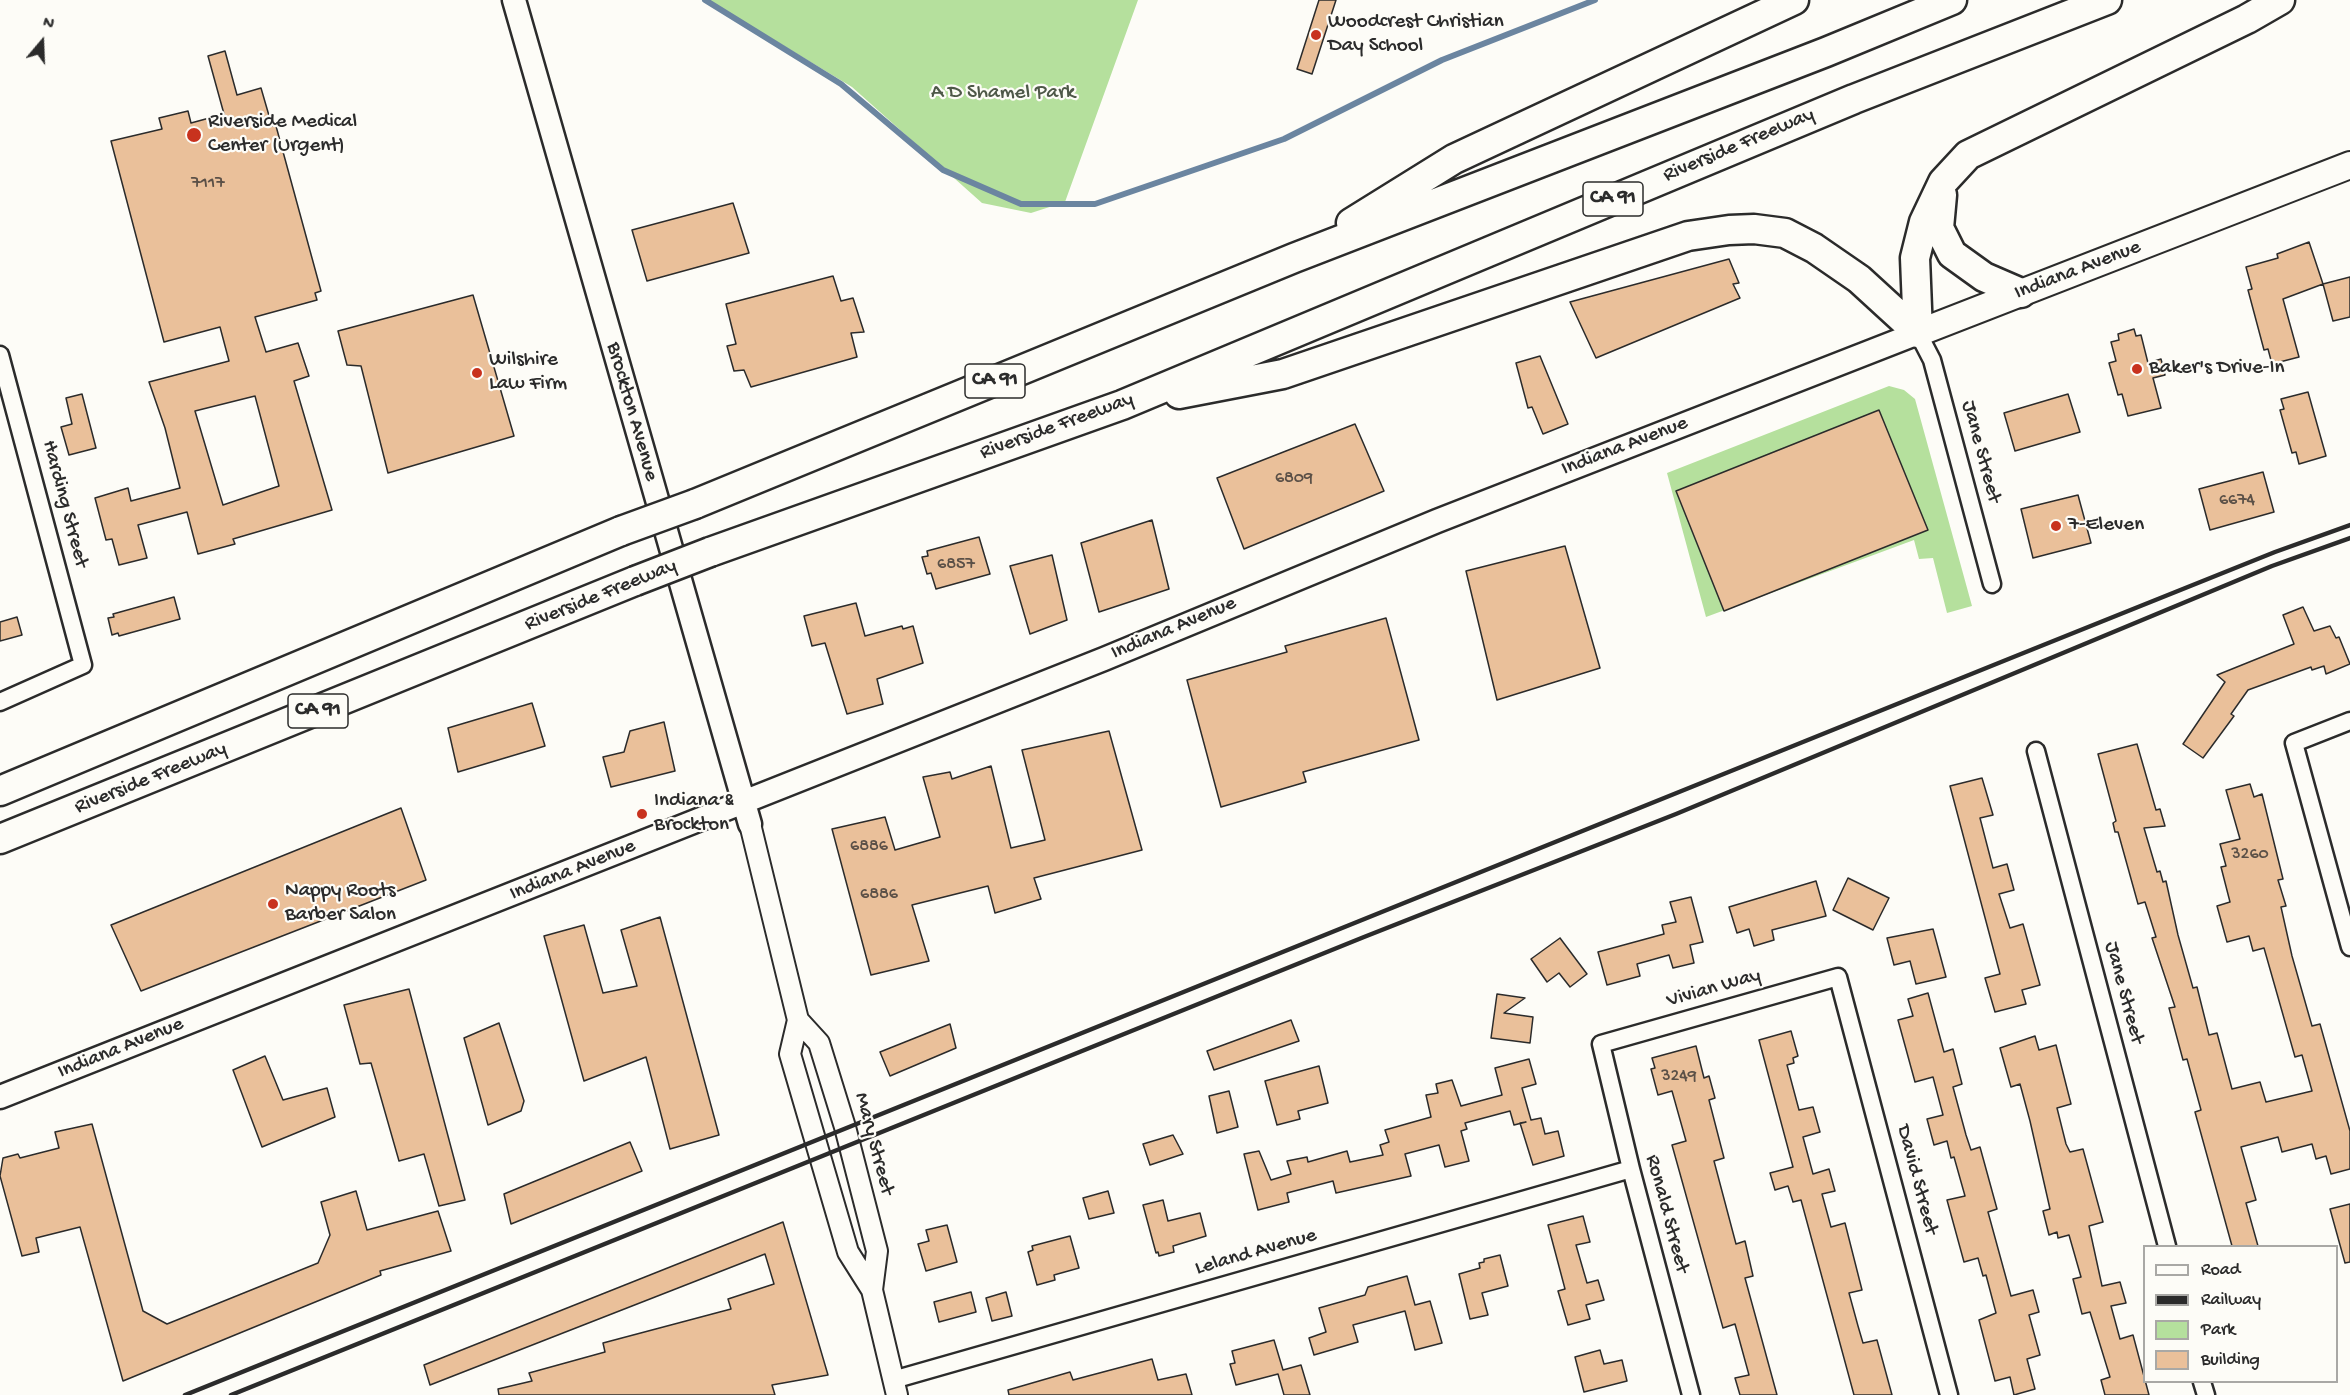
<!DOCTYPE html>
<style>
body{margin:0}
#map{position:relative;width:2350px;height:1395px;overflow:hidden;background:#fdfcf7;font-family:"Gochi Hand",sans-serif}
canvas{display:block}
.legend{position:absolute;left:2143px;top:1245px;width:195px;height:138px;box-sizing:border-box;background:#fdfcf7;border:2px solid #a9a8a5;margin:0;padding:8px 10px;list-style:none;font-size:18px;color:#2b2b2b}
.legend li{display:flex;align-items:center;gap:12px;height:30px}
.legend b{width:30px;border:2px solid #a9a8a5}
.north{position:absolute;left:12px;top:12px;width:60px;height:60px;-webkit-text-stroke:4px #fdfcf7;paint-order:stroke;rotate:19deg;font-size:16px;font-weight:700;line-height:24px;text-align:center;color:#2b2b2b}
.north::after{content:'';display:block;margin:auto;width:21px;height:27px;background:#2b2b2b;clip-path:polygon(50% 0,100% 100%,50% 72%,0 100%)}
</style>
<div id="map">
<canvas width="2350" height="1395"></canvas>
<ul class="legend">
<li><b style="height:8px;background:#fdfcf7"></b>Road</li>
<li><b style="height:8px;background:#2b2b2b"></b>Railway</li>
<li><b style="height:16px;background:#b5e09d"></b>Park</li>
<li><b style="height:16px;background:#eac09a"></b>Building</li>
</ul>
<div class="north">N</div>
</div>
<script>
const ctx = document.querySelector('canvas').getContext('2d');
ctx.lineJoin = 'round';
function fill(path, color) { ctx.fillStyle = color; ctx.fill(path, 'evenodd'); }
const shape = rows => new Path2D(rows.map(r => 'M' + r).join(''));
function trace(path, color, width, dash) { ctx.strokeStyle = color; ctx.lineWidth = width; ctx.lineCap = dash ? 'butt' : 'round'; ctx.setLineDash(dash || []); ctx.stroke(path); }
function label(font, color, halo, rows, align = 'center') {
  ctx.font = font + ' "Gochi Hand",sans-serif'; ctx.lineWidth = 4.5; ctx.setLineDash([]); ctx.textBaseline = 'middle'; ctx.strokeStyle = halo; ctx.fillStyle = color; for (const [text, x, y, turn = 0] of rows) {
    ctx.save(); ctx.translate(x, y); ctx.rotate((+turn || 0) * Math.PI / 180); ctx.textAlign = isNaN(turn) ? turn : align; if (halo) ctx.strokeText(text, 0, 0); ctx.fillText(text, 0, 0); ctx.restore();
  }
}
const green = shape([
 [708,0,1138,0,1065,202,1031,213,982,203,852,87],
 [1889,386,1904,390,1915,399,1972,606,1947,613,1933,558,1919,559,1914,540,1706,617,1667,473]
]);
const stream = shape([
 [705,0,841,84,943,170,1021,204,1095,204,1284,139,1442,60,1595,0]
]);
const building = shape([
 [1319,0,1336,0,1312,74,1297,69,1319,0],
 [225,51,237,95,261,88,272,126,276,126,321,291,315,293,317,300,255,317,266,352,298,343,309,376,294,381,332,510,233,539,235,544,198,554,187,512,138,525,147,558,119,565,112,539,106,540,95,498,128,488,131,501,180,488,165,428,149,382,229,361,220,327,164,342,111,141,162,129,159,118,188,111,191,123,224,114,208,56,225,51],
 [255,396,279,486,223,505,195,411,255,396],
 [733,203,749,253,647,281,632,230,733,203],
 [2309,242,2323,284,2283,299,2299,357,2272,364,2268,349,2264,350,2248,290,2252,289,2246,267,2278,258,2277,254,2309,242],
 [1729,259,1739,283,1733,284,1740,298,1596,358,1570,302,1729,259],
 [833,276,841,301,853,298,864,332,851,333,857,357,751,387,744,370,734,371,727,346,736,344,726,304,833,276],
 [2350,277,2350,317,2333,321,2323,284,2350,277],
 [473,295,514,436,388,473,361,366,347,365,338,331,473,295],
 [2134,329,2136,336,2141,335,2148,363,2161,359,2165,375,2153,378,2161,408,2128,416,2122,394,2118,395,2109,363,2116,361,2111,342,2119,340,2118,334,2134,329],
 [1540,356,1568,424,1543,434,1532,407,1528,408,1516,363,1540,356],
 [2308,392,2326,456,2299,464,2296,452,2292,453,2280,410,2284,409,2281,399,2308,392],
 [82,394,96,448,69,455,61,427,72,424,66,398,82,394],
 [2068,394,2080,432,2015,451,2004,413,2068,394],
 [1879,410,1928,530,1724,611,1676,491,1879,410],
 [1355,424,1384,491,1244,549,1217,478,1355,424],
 [2263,472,2274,512,2210,530,2199,489,2263,472],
 [2078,495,2091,543,2033,558,2021,509,2078,495],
 [1152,520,1169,589,1099,612,1081,543,1152,520],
 [979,537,990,574,936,589,931,573,927,574,922,557,928,556,927,551,979,537],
 [1565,546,1600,668,1497,700,1466,571,1565,546],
 [1052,555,1067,620,1030,634,1010,566,1052,555],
 [174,597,180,619,119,636,118,633,112,635,108,618,114,617,113,614,174,597],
 [856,603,865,636,902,626,903,629,913,626,923,663,877,679,883,704,847,714,825,643,812,646,804,616,856,603],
 [2303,607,2314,631,2330,626,2336,638,2339,637,2350,664,2326,674,2324,666,2312,670,2311,667,2248,690,2231,714,2234,716,2203,758,2183,744,2225,682,2217,675,2294,644,2283,615,2303,607],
 [17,617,22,635,0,641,0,622,17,617],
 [1386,618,1419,740,1303,772,1306,782,1221,807,1187,680,1287,652,1285,646,1386,618],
 [532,703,545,746,458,772,448,728,532,703],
 [664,722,675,771,611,787,603,757,624,752,630,731,664,722],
 [1109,731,1142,850,1034,878,1041,899,995,913,988,886,912,905,929,961,871,975,832,829,885,817,895,850,940,837,923,777,950,772,952,779,991,766,1011,848,1045,840,1022,750,1109,731],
 [2137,744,2156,810,2160,809,2165,826,2144,828,2157,872,2160,871,2163,882,2166,881,2178,935,2193,988,2197,987,2209,1035,2217,1033,2232,1089,2260,1082,2266,1102,2312,1091,2302,1055,2295,1057,2264,948,2253,951,2249,936,2227,942,2217,906,2230,902,2221,867,2226,866,2220,844,2240,839,2226,790,2250,784,2254,797,2262,794,2283,879,2278,880,2286,906,2281,907,2292,956,2312,1026,2320,1024,2350,1131,2350,1169,2331,1174,2326,1156,2316,1159,2312,1144,2282,1152,2278,1137,2241,1147,2256,1200,2246,1203,2258,1246,2232,1246,2195,1112,2201,1110,2187,1059,2183,1060,2169,1008,2175,1007,2152,938,2156,937,2145,902,2138,904,2118,832,2115,832,2113,823,2116,821,2098,754,2137,744],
 [1982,778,1993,815,1980,818,1993,868,2007,864,2014,890,1999,894,2010,928,2023,924,2040,985,2022,990,2026,1004,1995,1012,1985,978,2000,974,1950,786,1982,778],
 [401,808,426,880,141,991,111,925,401,808],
 [1848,878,1889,898,1873,930,1833,910,1848,878],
 [1816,881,1826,916,1772,930,1774,940,1754,946,1749,929,1737,933,1729,907,1816,881],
 [1691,897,1703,942,1690,945,1694,963,1673,968,1669,955,1637,964,1640,976,1607,985,1598,952,1664,934,1662,925,1676,922,1670,902,1691,897],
 [660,917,719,1135,670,1149,646,1057,584,1081,544,936,584,925,603,993,637,986,621,930,660,917],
 [1933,929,1946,977,1916,984,1910,961,1894,965,1887,938,1933,929],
 [1560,938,1587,974,1570,987,1559,973,1547,982,1531,959,1560,938],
 [409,989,465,1200,439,1206,424,1154,399,1161,371,1063,360,1064,344,1005,409,989],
 [1928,993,1944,1052,1953,1049,1962,1084,1953,1087,1966,1135,1971,1150,1980,1147,1997,1209,1988,1212,2011,1296,2033,1290,2039,1312,2029,1315,2040,1355,2027,1359,2035,1389,2014,1395,2010,1377,1995,1381,1979,1320,1996,1313,1986,1275,1983,1276,1978,1258,1964,1262,1947,1200,1965,1196,1954,1157,1951,1158,1947,1141,1934,1145,1927,1119,1943,1115,1933,1077,1915,1082,1898,1020,1913,1016,1908,999,1928,993],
 [1497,994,1525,998,1504,1013,1533,1017,1530,1043,1491,1038,1497,994],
 [1291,1020,1299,1041,1214,1070,1207,1051,1291,1020],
 [499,1023,524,1101,521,1111,488,1125,464,1038,499,1023],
 [950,1024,956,1048,890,1076,880,1052,950,1024],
 [1791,1031,1798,1056,1793,1058,1794,1063,1787,1065,1799,1110,1813,1107,1820,1132,1803,1137,1813,1174,1829,1169,1835,1191,1822,1194,1831,1227,1845,1223,1862,1290,1849,1293,1858,1326,1863,1343,1877,1340,1892,1395,1854,1395,1801,1200,1793,1202,1788,1186,1775,1190,1770,1173,1793,1167,1759,1040,1791,1031],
 [2035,1036,2039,1050,2056,1045,2071,1104,2057,1108,2066,1144,2070,1152,2083,1149,2103,1222,2089,1226,2102,1286,2120,1282,2126,1303,2111,1306,2120,1339,2133,1335,2149,1395,2105,1395,2101,1380,2110,1377,2090,1312,2082,1314,2073,1279,2081,1277,2069,1235,2058,1238,2057,1232,2049,1235,2043,1211,2050,1209,2030,1121,2020,1084,2011,1087,2000,1048,2035,1036],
 [1696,1046,1704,1078,1709,1076,1715,1098,1709,1100,1724,1158,1714,1161,1736,1244,1745,1241,1753,1276,1745,1278,1777,1395,1740,1395,1735,1378,1749,1375,1735,1324,1723,1328,1672,1145,1686,1141,1672,1091,1658,1095,1651,1069,1655,1068,1652,1058,1696,1046],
 [265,1056,283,1100,327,1088,335,1117,262,1147,233,1070,265,1056],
 [1529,1059,1536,1084,1522,1088,1531,1120,1541,1118,1545,1134,1558,1131,1564,1156,1533,1165,1520,1123,1526,1122,1514,1125,1510,1111,1465,1123,1467,1129,1461,1131,1469,1161,1445,1167,1439,1145,1405,1154,1411,1176,1336,1193,1333,1181,1287,1193,1289,1202,1258,1210,1244,1154,1259,1151,1271,1180,1291,1174,1287,1161,1307,1157,1308,1162,1347,1151,1350,1162,1383,1155,1380,1145,1389,1142,1385,1130,1431,1117,1426,1095,1438,1093,1436,1084,1452,1080,1461,1106,1502,1095,1495,1068,1529,1059],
 [1319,1066,1328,1103,1298,1111,1300,1119,1277,1125,1265,1081,1319,1066],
 [1229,1091,1238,1127,1217,1133,1209,1096,1229,1091],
 [92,1124,143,1311,167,1324,318,1263,330,1235,321,1202,356,1191,367,1230,438,1211,451,1251,380,1271,381,1275,123,1381,80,1227,36,1238,39,1252,22,1256,0,1176,3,1158,18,1154,20,1158,59,1148,55,1132,92,1124],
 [1173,1135,1183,1154,1150,1165,1143,1144,1173,1135],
 [630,1142,642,1171,511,1224,504,1194,630,1142],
 [1108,1191,1114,1213,1089,1219,1083,1198,1108,1191],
 [1163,1200,1168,1221,1200,1213,1206,1236,1173,1246,1174,1252,1159,1256,1158,1252,1156,1253,1143,1205,1163,1200],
 [2350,1204,2350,1262,2345,1263,2330,1209,2350,1204],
 [1583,1216,1590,1242,1576,1245,1587,1283,1598,1280,1604,1300,1586,1305,1590,1319,1568,1325,1558,1291,1565,1289,1548,1225,1583,1216],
 [783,1222,828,1375,772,1385,775,1395,499,1395,498,1389,532,1381,529,1373,605,1352,603,1343,731,1309,728,1299,774,1284,765,1254,430,1385,424,1365,783,1222],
 [947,1225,957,1262,926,1271,918,1244,929,1241,926,1230,947,1225],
 [1070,1236,1079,1268,1054,1275,1055,1280,1037,1285,1028,1252,1033,1250,1032,1246,1070,1236],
 [1500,1255,1508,1286,1482,1293,1488,1315,1470,1319,1459,1274,1480,1268,1479,1263,1484,1262,1484,1259,1500,1255],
 [1407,1276,1415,1305,1430,1301,1442,1343,1415,1350,1405,1311,1353,1325,1358,1342,1314,1355,1309,1338,1326,1332,1319,1308,1365,1295,1368,1287,1407,1276],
 [971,1292,976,1312,939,1322,934,1302,971,1292],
 [1006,1292,1012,1316,992,1321,986,1298,1006,1292],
 [1274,1340,1283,1370,1301,1365,1310,1395,1284,1395,1278,1374,1236,1385,1230,1364,1235,1363,1232,1351,1274,1340],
 [1600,1350,1604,1364,1622,1360,1627,1381,1584,1392,1575,1357,1600,1350],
 [1152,1359,1158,1380,1186,1374,1192,1395,1009,1395,1008,1390,1070,1372,1073,1380,1152,1359]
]);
const minor = shape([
 [1918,333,1932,360,1992,584],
 [0,355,83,665,0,702],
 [2350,721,2294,743,2350,947],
 [2036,751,2167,1246],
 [893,1380,1631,1169],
 [2202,1382,2206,1395],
 [1691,1395,1631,1169,1601,1044,1838,977,1949,1395]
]);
const tertiary = shape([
 [750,824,798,1020,790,1054,848,1252,872,1290,897,1395],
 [798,1020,819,1043,845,1127,877,1251,872,1290]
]);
const secondary = shape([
 [514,0,750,824],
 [0,1097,1104,659,1437,521,1918,333]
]);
const primary = shape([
 [1918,333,2350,165]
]);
const motorway = shape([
 [1942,195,1939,228,1952,254,1984,277,2021,293],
 [1351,223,1454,159,1794,0],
 [1918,333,1915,258,1924,222,1943,182,1968,155,2247,19,2280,0],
 [1179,394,1283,374,1688,236,1729,230,1754,229,1785,233,1814,248,1859,279,1918,333],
 [695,504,1294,258,1826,52,1952,0],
 [710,552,1122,405,1854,99,2107,0],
 [0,791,621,531],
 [0,839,635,581]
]);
const rail = shape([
 [185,1395,2011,658,2275,552,2350,525],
 [231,1395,1364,937,1676,814,2272,566,2350,538]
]);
const motorwayBridge = shape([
 [621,531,695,504],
 [635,581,710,552]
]);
const markers = [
 [1316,35,6,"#c8321e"],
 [194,135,8,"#c8321e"],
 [2137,369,6,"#c8321e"],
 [477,373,6,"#c8321e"],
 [2056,526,6,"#c8321e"],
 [642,814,6,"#c8321e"],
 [273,904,6,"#c8321e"]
];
const numberNames = [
 ["7117",208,184],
 ["6809",1294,479],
 ["6674",2237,501],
 ["6857",956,565],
 ["6886",869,847],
 ["3260",2250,855],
 ["6886",879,895],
 ["3249",1679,1077]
];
const shields = [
 [1613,199,60],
 [995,381,60],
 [318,711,60]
];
const shieldNames = [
 ["CA 91",1613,199],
 ["CA 91",995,381],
 ["CA 91",318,711]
];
const poiNames = [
 ["Woodcrest Christian",1328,23],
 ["Day School",1328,47],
 ["Riverside Medical",208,123],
 ["Center (Urgent)",208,147],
 ["Wilshire",489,361],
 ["Law Firm",489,385],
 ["Baker's Drive-In",2149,369],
 ["7-Eleven",2068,526],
 ["Indiana &",654,802],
 ["Brockton",654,826],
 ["Nappy Roots",285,892],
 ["Barber Salon",285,916]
];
const parkNames = [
 ["A D Shamel Park",1003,94]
];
const streetNames = [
 ["Riverside Freeway",1739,146,-23],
 ["Indiana Avenue",2078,271,-21],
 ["Brockton Avenue",631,412,74],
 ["Riverside Freeway",1057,427,-20],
 ["Indiana Avenue",1625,447,-21],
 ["Jane Street",1980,452,75],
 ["Harding Street",64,504,75],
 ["Riverside Freeway",601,596,-22],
 ["Indiana Avenue",1174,629,-23],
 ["Riverside Freeway",151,779,-22],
 ["Indiana Avenue",573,871,-22],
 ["Vivian Way",1714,989,-16],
 ["Jane Street",2123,993,75],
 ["Indiana Avenue",121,1049,-22],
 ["Mary Street",873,1144,75],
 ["David Street",1916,1180,75],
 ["Ronald Street",1666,1214,75],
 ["Leland Avenue",1256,1253,-16]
];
fill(green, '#b5e09d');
trace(stream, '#6b85a0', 6);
fill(building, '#eac09a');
trace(building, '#2b2b2b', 1.5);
trace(minor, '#2b2b2b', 21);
trace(tertiary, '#2b2b2b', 24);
trace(secondary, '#2b2b2b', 27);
trace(primary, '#2b2b2b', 30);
trace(motorway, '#2b2b2b', 33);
trace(minor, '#fdfcf7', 16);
trace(tertiary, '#fdfcf7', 20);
trace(secondary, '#fdfcf7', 22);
trace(primary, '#fdfcf7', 26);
trace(motorway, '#fdfcf7', 28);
trace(rail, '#2b2b2b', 4.5);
trace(motorwayBridge, '#2b2b2b', 33, []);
trace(motorwayBridge, '#fdfcf7', 28);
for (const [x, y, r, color] of markers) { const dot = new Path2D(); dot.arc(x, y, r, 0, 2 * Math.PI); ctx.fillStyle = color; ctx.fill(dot); trace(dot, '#fdfcf7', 2); }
label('18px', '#5b5047', null, numberNames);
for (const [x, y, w] of shields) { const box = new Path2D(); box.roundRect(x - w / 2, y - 17, w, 34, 4.5); ctx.fillStyle = '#fdfcf7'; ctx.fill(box); trace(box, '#2b2b2b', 1.5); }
label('bold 20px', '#2b2b2b', null, shieldNames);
label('21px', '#2b2b2b', '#fdfcf7', poiNames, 'left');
label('21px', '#4e5848', '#fdfcf7', parkNames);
label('21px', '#2b2b2b', '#fdfcf7', streetNames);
</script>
